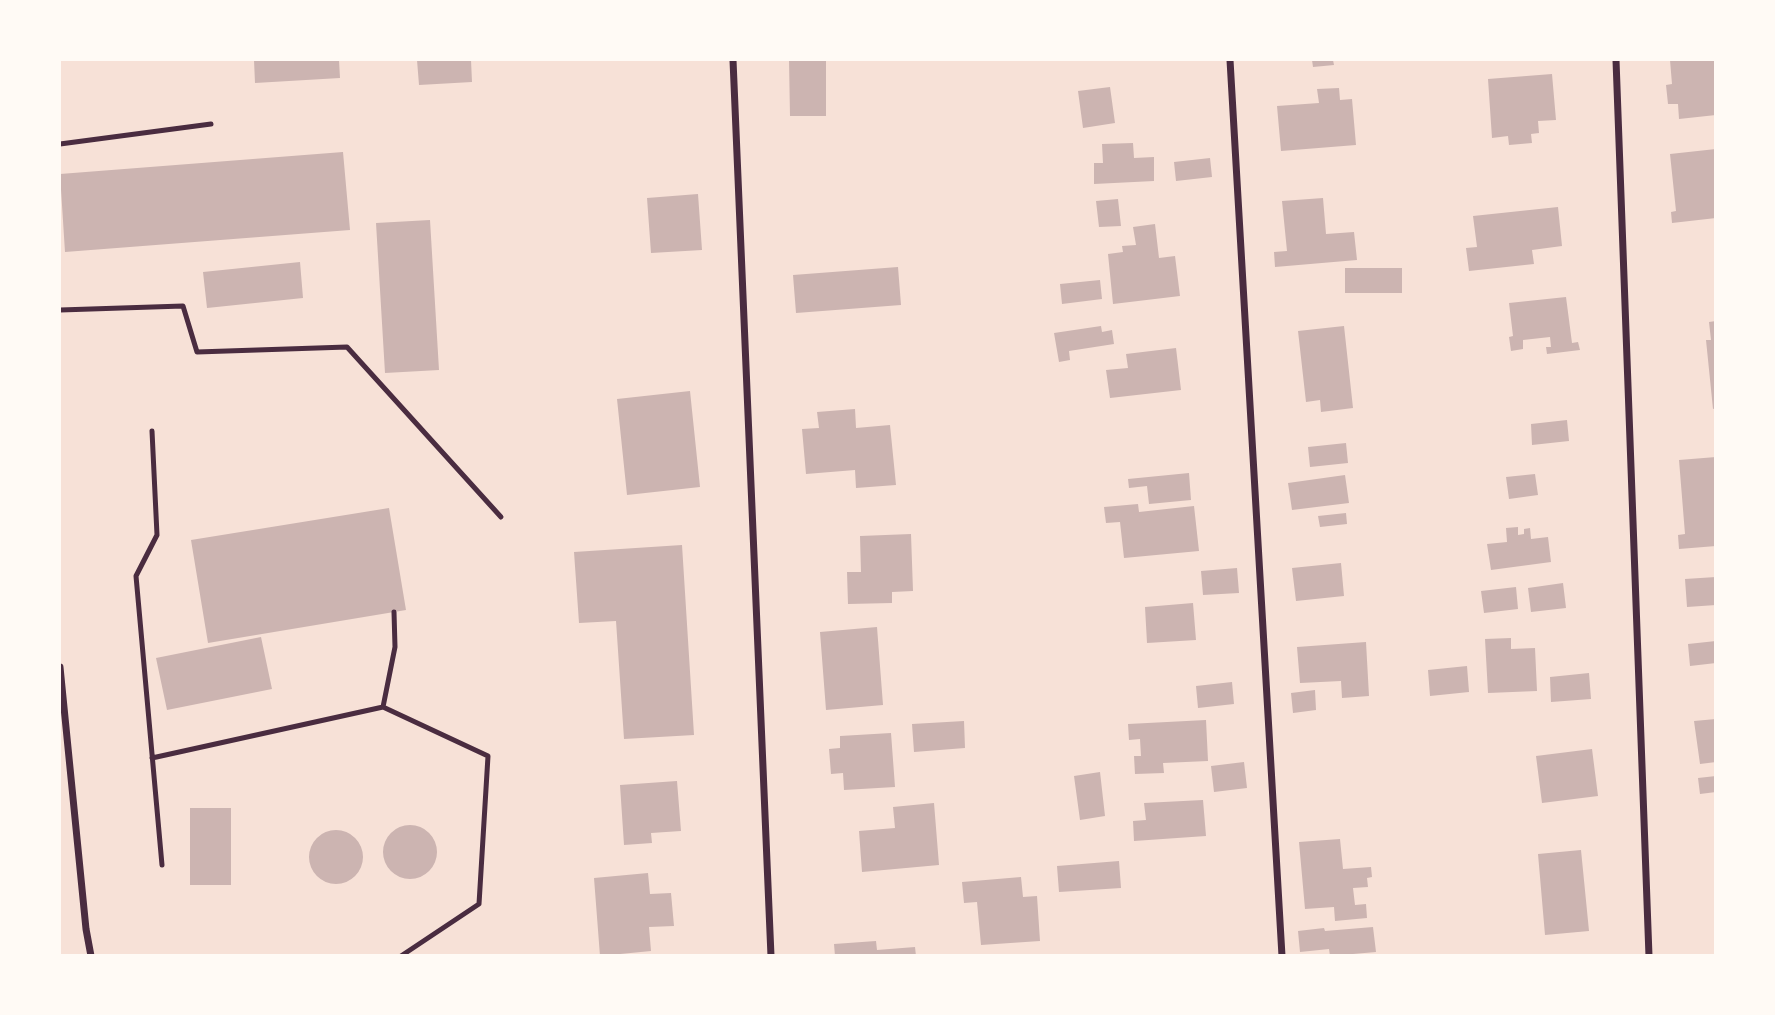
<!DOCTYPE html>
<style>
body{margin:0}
#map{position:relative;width:1775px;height:1015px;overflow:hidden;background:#f7e1d7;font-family:Commissioner,sans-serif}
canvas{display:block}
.frame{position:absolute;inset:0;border:61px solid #fffaf5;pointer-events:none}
</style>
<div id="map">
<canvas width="1775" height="1015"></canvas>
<div class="frame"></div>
</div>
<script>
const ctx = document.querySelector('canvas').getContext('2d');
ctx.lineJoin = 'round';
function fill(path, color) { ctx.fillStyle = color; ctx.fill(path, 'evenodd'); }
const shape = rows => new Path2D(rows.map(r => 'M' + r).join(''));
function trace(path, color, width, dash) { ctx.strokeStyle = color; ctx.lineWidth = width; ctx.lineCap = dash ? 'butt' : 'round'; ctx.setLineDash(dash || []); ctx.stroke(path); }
const building = shape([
 [254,60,339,60,340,78,255,83],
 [417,60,471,60,472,82,419,85],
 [789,60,826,60,826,116,790,116],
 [1312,60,1333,60,1334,65,1313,67],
 [1670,60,1716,60,1716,115,1679,119,1678,104,1668,104,1666,85,1672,84],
 [1552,74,1556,120,1538,121,1539,133,1531,134,1532,143,1509,145,1508,136,1492,138,1488,79],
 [1110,87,1115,123,1083,128,1078,91],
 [1339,88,1340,100,1352,99,1356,145,1281,151,1277,106,1319,103,1317,89],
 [1133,143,1134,158,1154,157,1154,181,1094,184,1094,163,1103,163,1102,144],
 [1716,149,1716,218,1672,223,1671,212,1676,211,1670,154],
 [343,152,350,230,65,252,60,174],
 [1210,158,1212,177,1176,181,1174,162],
 [698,194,702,250,651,253,647,198],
 [1323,198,1326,234,1354,232,1357,260,1275,267,1274,252,1287,251,1282,201],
 [1118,199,1121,226,1099,227,1096,201],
 [1558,207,1562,246,1532,250,1534,264,1469,271,1466,248,1477,247,1473,216],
 [430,220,439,370,385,373,376,223],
 [1155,224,1159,258,1175,256,1180,296,1113,304,1108,254,1123,252,1122,246,1136,245,1133,227],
 [300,262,303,298,207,308,203,272],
 [898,267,901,305,796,313,793,275],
 [1345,268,1402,268,1402,293,1345,293],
 [1100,280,1102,299,1062,304,1060,284],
 [1566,297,1572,343,1578,342,1580,350,1547,354,1546,347,1551,347,1550,337,1523,340,1523,349,1511,351,1509,337,1513,336,1509,303],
 [1716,321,1716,408,1713,409,1706,340,1711,340,1709,322],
 [1101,326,1102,332,1112,330,1114,344,1069,351,1070,360,1059,362,1054,333],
 [1344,326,1353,408,1321,412,1320,400,1306,402,1298,331],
 [1176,348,1181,390,1110,398,1106,370,1128,368,1126,354],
 [690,391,700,487,627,495,617,399],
 [855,409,856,428,890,425,896,485,856,488,855,470,806,474,802,429,819,428,817,412],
 [1567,420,1569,441,1532,445,1531,424],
 [1346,443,1348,463,1310,467,1308,447],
 [1716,457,1716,546,1679,549,1678,535,1685,534,1679,460],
 [1189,473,1191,500,1149,504,1147,486,1129,488,1128,479],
 [1535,474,1538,495,1509,499,1506,477],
 [1345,475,1349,503,1292,510,1288,483],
 [1138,504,1139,512,1194,506,1199,551,1124,558,1120,522,1106,523,1104,507],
 [389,508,406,610,208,643,191,540],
 [1346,513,1347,524,1320,527,1318,516],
 [1518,527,1518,535,1524,534,1524,529,1530,528,1531,539,1548,537,1551,562,1491,570,1487,544,1507,542,1506,528],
 [911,534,913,591,892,592,892,603,848,604,847,572,861,572,860,536],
 [682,545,694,735,624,739,616,621,579,623,574,552],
 [1341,563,1344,596,1296,601,1292,568],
 [1237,568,1239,593,1203,595,1201,571],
 [1716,577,1716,605,1687,607,1685,579],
 [1563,583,1566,608,1531,612,1528,588],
 [1516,587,1518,609,1484,613,1481,591],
 [1193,603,1196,640,1147,643,1145,607],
 [877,627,883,705,826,710,820,632],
 [261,637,272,689,167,710,156,658],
 [1511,638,1511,649,1535,648,1537,691,1488,693,1485,639],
 [1716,641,1716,663,1690,666,1688,644],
 [1366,642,1369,696,1342,698,1341,681,1300,683,1297,647],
 [1467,666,1469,692,1430,696,1428,670],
 [1589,673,1591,699,1551,702,1550,677],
 [1232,682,1234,704,1198,708,1196,686],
 [1315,690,1316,710,1293,713,1291,693],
 [1716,719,1716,762,1700,764,1694,721],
 [1206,720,1208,761,1163,763,1164,773,1135,774,1134,756,1141,756,1140,739,1129,740,1128,724],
 [964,721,965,748,914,752,912,724],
 [891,733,895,787,844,790,843,773,831,774,829,749,840,748,840,736],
 [1592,749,1598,796,1542,803,1536,756],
 [1244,762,1247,788,1214,792,1211,766],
 [1100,772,1105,816,1080,820,1074,776],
 [1716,776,1716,792,1700,794,1698,778],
 [677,781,681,831,651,833,652,843,624,845,620,785],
 [1203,800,1206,836,1134,841,1133,821,1146,820,1144,803],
 [934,803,939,865,862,872,859,831,895,828,893,807],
 [190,808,231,808,231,885,190,885],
 '383 852a27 27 0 1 1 54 0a27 27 0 1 1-54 0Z',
 '309 857a27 27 0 1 1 54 0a27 27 0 1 1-54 0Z',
 [1340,839,1343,869,1371,867,1372,877,1367,878,1368,887,1353,888,1355,905,1366,904,1367,918,1335,921,1334,907,1305,909,1299,842],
 [1581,850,1589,931,1545,935,1538,854],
 [1119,861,1121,888,1059,892,1057,866],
 [648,873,650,894,671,893,674,926,649,927,651,951,600,956,594,878],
 [1021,877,1023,897,1037,896,1040,941,981,945,977,902,964,903,962,882],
 [1373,927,1376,952,1330,956,1329,949,1300,952,1298,931,1324,928,1325,931],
 [876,941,877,950,915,947,916,956,835,956,834,944]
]);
const service = shape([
 [60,144,211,124],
 [60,310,183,306,197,352,347,347,501,517],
 [152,431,157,535,136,576,162,865],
 [383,707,488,756,479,904,401,956],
 [152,758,383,707,395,647,394,612]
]);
const minor = shape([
 [733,60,771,956],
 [1230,60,1282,956],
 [1616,60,1649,956],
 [60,667,86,929,91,956]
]);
fill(building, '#ccb4b1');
trace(service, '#4a2c40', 5);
trace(minor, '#4a2c40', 7);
</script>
